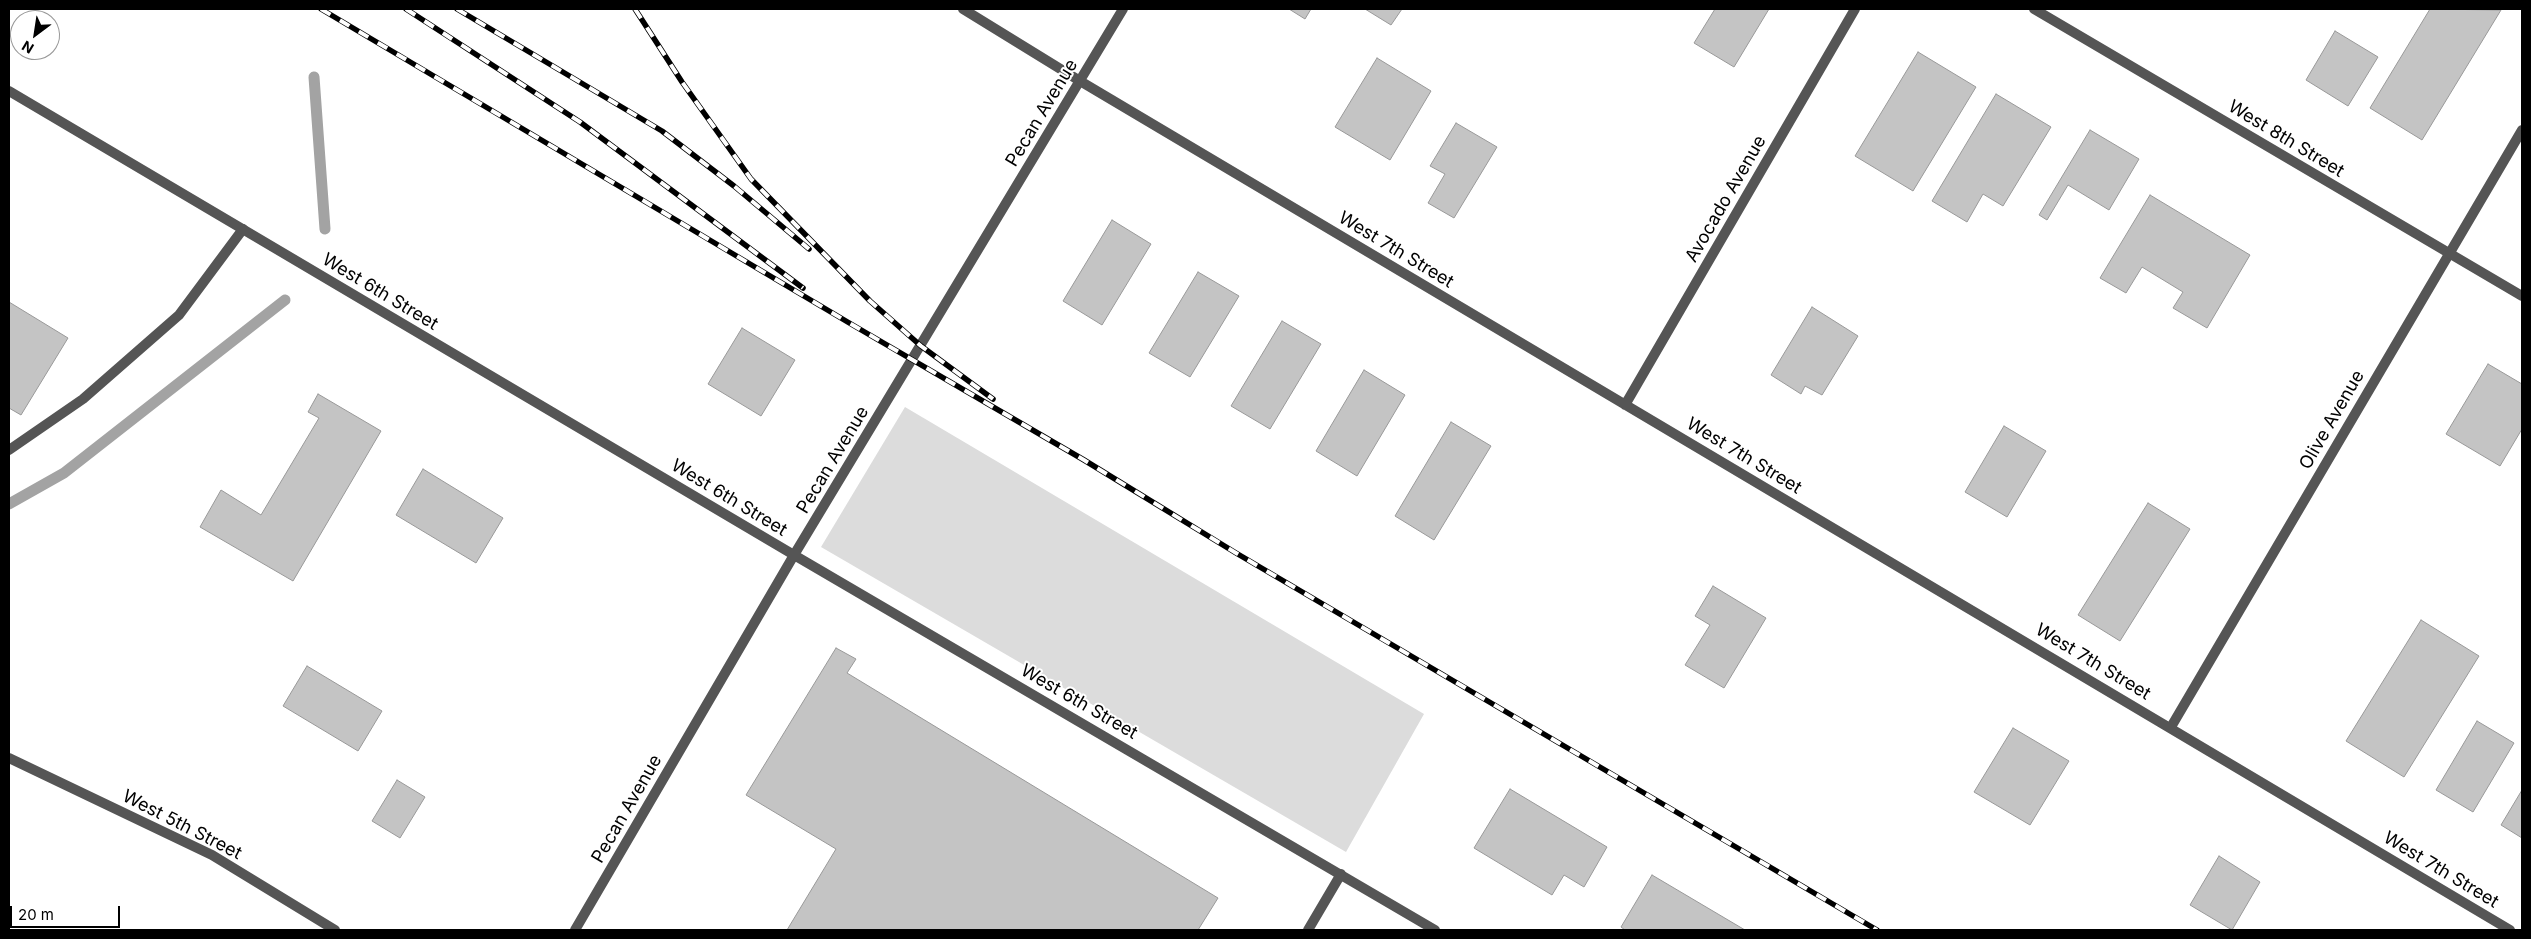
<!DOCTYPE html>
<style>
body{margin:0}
#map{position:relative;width:2531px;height:939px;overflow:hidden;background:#fff;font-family:Inter,sans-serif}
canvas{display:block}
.frame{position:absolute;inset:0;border:10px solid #000;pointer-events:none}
.north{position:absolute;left:10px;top:10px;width:50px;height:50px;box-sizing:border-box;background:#fff;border:1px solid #999;border-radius:50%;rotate:211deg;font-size:14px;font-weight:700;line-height:20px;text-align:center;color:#000}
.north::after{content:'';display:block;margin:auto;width:18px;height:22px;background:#000;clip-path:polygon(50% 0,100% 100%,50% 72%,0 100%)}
.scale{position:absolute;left:10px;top:906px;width:110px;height:22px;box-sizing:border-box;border:2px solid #000;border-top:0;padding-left:6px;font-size:15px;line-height:18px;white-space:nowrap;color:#000;-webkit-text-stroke:4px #fff;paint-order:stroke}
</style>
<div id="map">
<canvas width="2531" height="939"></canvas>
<div class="frame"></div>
<div class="north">N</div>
<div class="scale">20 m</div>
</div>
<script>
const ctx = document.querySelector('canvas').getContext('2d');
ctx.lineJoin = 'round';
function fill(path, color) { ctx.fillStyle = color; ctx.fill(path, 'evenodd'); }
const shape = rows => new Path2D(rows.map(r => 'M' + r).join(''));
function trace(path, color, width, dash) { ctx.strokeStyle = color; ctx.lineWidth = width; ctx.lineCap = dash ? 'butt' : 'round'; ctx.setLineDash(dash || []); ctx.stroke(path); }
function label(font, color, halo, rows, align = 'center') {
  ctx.font = font + ' Inter,sans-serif'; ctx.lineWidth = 4; ctx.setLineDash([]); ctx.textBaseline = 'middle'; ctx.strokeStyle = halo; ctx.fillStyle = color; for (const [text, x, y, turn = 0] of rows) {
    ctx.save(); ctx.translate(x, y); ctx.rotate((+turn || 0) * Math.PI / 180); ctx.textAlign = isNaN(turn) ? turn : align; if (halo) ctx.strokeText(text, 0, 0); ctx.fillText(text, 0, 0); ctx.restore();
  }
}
const green = shape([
 [905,407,1424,714,1346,852,821,547]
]);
const stream = shape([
 [314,77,325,229],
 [9,504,64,473,285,300]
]);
const building = shape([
 [1289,9,1311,9,1305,19,1289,9],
 [1365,9,1402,9,1391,25,1365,9],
 [1715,9,1769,9,1734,67,1694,43,1715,9],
 [2430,9,2501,10,2422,140,2370,108,2430,9],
 [2335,31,2378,57,2348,106,2306,80,2335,31],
 [1918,52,1976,87,1913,191,1855,156,1918,52],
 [1377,58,1431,91,1390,160,1335,127,1377,58],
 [1996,94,2051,127,2003,206,1983,194,1967,222,1932,201,1996,94],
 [1456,123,1497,147,1454,218,1428,203,1445,174,1430,166,1456,123],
 [2090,130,2139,159,2109,210,2068,185,2047,220,2039,215,2090,130],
 [2150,195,2250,255,2207,328,2173,308,2183,292,2142,267,2126,293,2100,278,2150,195],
 [1112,220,1151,244,1102,325,1063,301,1112,220],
 [1198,272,1239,296,1190,377,1149,353,1198,272],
 [9,302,68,338,21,415,9,408,9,302],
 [1812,307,1858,336,1822,395,1805,386,1801,394,1771,375,1812,307],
 [1282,321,1321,344,1270,429,1231,406,1282,321],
 [742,328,795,360,761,416,708,384,742,328],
 [2488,364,2522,384,2522,429,2500,466,2446,434,2488,364],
 [1364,370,1405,395,1357,476,1316,451,1364,370],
 [318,394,381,431,293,581,200,527,221,490,261,515,319,418,308,412,318,394],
 [1451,422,1491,446,1434,540,1395,516,1451,422],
 [2004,426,2046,451,2007,517,1965,492,2004,426],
 [423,469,503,518,476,563,396,515,423,469],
 [2148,503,2190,529,2120,641,2078,615,2148,503],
 [1713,586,1766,618,1724,688,1685,665,1710,625,1695,616,1713,586],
 [2421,620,2479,656,2404,777,2346,741,2421,620],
 [836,648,856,659,847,673,1218,898,1198,930,787,930,836,849,746,795,836,648],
 [307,666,382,711,358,751,283,706,307,666],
 [2477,721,2514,743,2473,812,2436,790,2477,721],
 [2013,728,2069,761,2030,825,1974,792,2013,728],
 [397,780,425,797,400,838,372,821,397,780],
 [1510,789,1607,847,1584,887,1564,875,1552,895,1474,848,1510,789],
 [2522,790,2522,838,2501,825,2522,790],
 [2219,856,2260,882,2232,930,2190,905,2219,856],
 [1652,875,1745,930,1625,930,1621,927,1652,875]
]);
const service = shape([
 [9,450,83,399,179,315,243,229]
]);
const minor = shape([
 [963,9,1080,81,2510,930],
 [9,91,794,555,1435,930],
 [1625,405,1855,9],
 [2171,727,2522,130],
 [9,758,212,855,335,930],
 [575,930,794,555,1123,9],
 [1308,930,1341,874]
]);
const tertiary = shape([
 [2034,9,2522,296]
]);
const rail = shape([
 [321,9,851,324,1084,460,1236,553,1877,930],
 [406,9,580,122,803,288],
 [457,9,662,131,734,186,809,249],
 [635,9,682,82,751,179,870,301,921,346,993,399]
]);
const streetNames = [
 ["Pecan Avenue",1042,113,-59],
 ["West 8th Street",2286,139,31],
 ["Avocado Avenue",1726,199,-60],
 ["West 7th Street",1396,250,31],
 ["West 6th Street",380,292,31],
 ["Olive Avenue",2332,420,-60],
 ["West 7th Street",1744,456,31],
 ["Pecan Avenue",833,460,-59],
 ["West 6th Street",729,498,31],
 ["West 7th Street",2093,662,31],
 ["West 6th Street",1079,702,30],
 ["Pecan Avenue",627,809,-60],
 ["West 5th Street",182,825,27],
 ["West 7th Street",2441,870,31]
];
fill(green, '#dcdcdc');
trace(stream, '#a3a3a3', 11);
fill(building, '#c4c4c4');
trace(building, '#999', 1);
trace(service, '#555', 10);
trace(minor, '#555', 10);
trace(tertiary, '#555', 10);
trace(rail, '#000', 5.5);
trace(rail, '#fff', 4, [11]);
label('18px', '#000', '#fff', streetNames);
</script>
